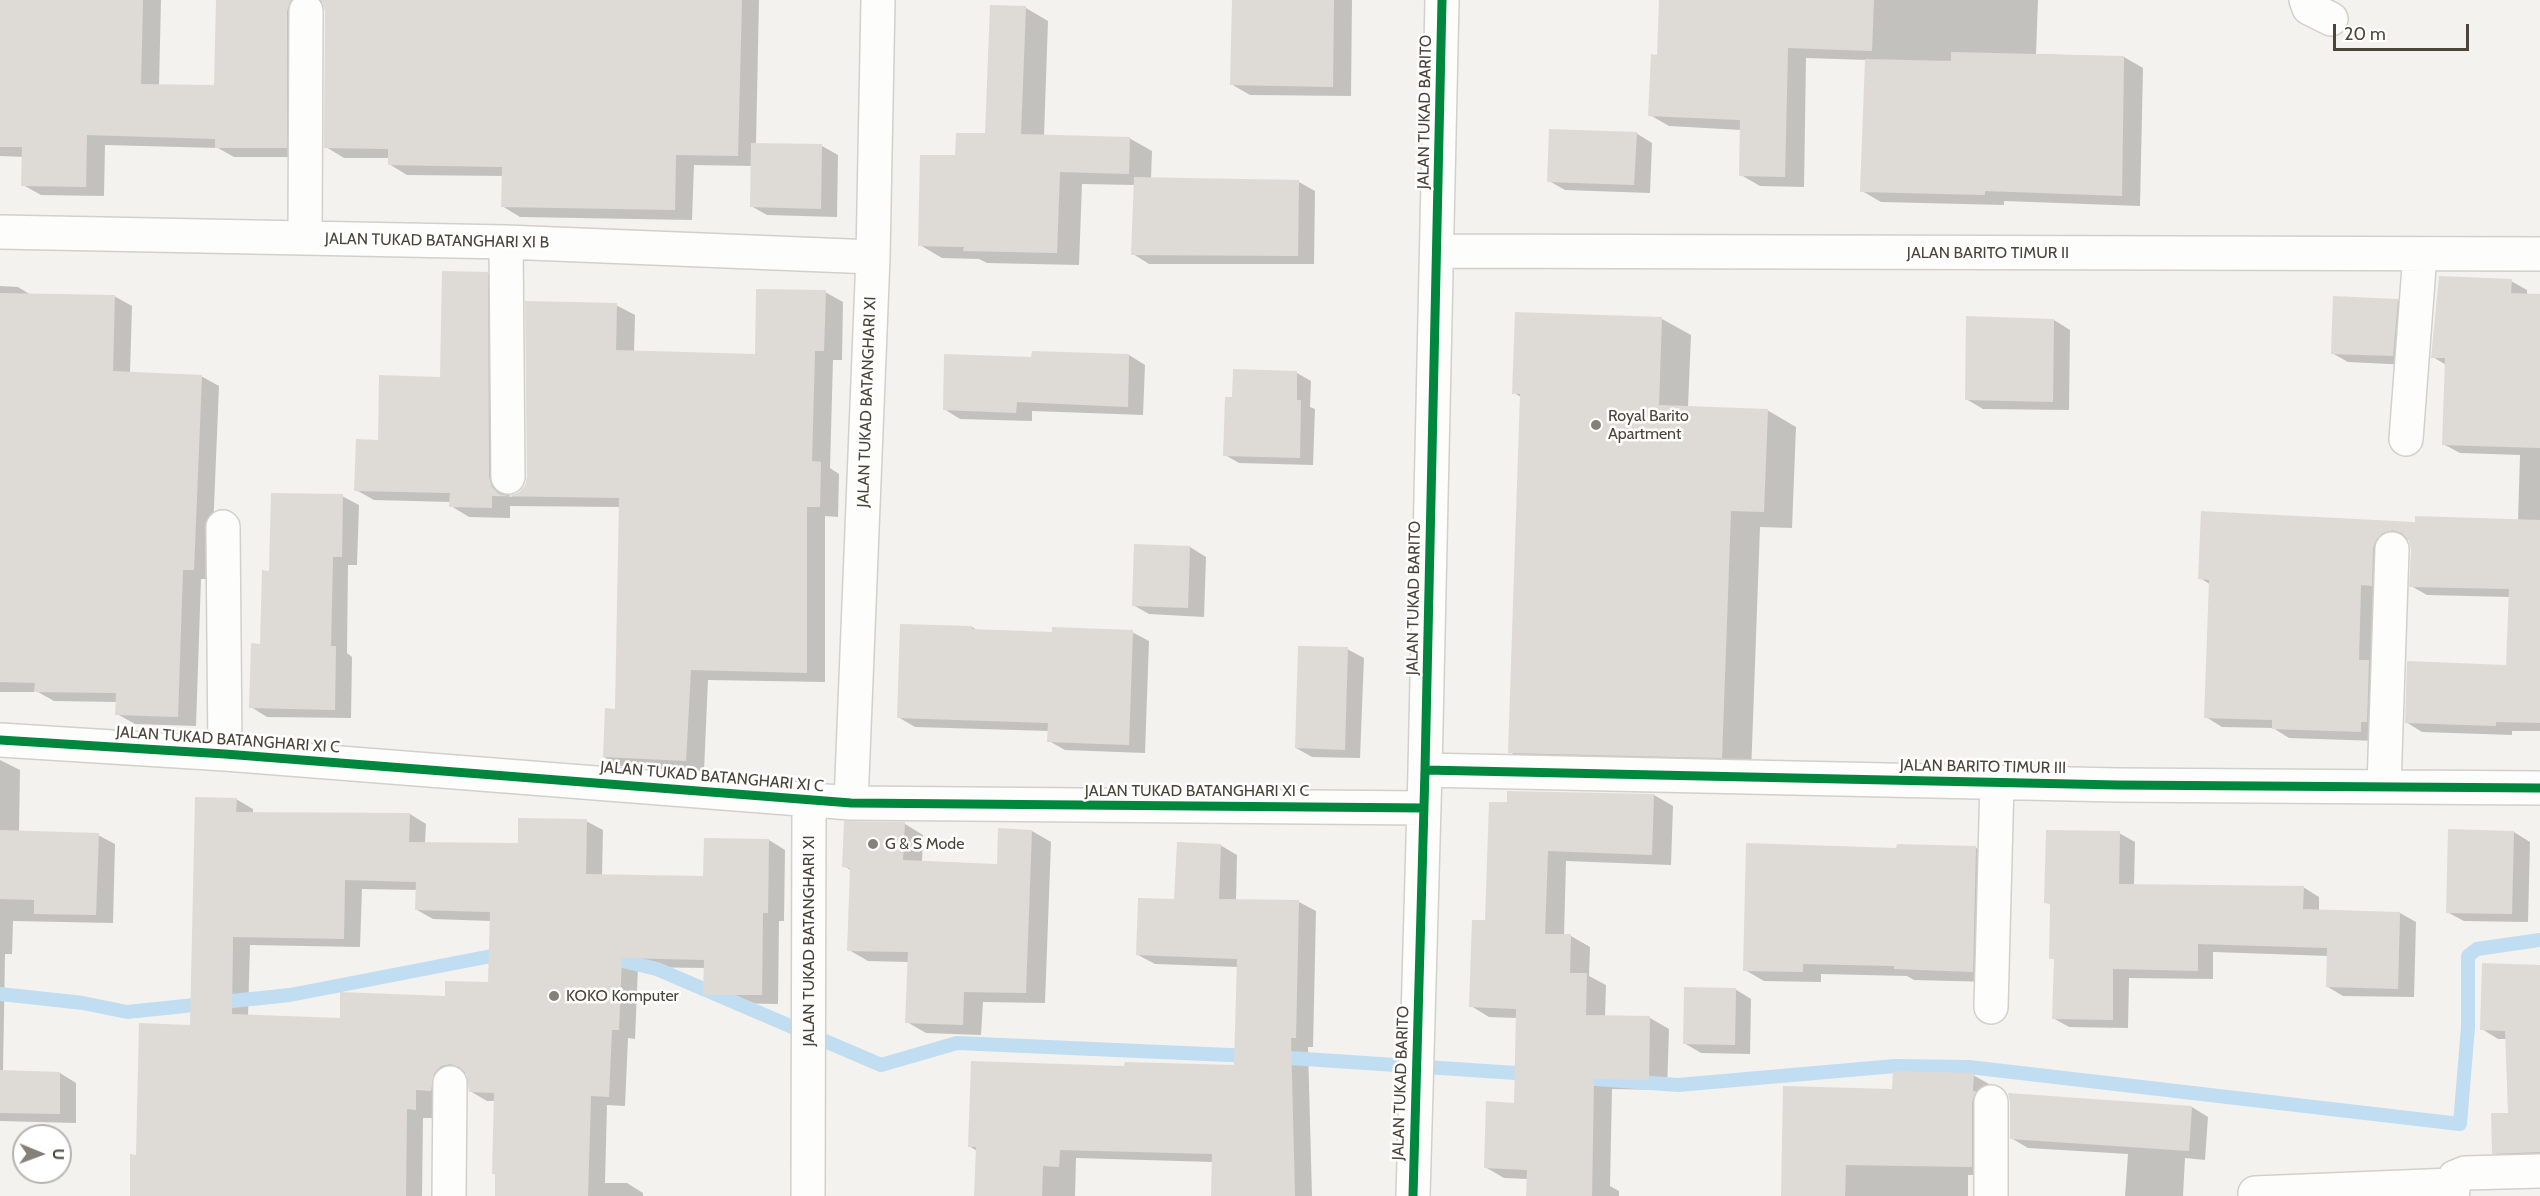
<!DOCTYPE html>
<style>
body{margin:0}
#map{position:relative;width:2540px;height:1196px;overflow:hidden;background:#f4f2ee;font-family:Cabin,sans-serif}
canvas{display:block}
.north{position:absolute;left:12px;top:1124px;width:60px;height:60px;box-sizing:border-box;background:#fff;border:2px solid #b7b4b0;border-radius:50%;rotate:91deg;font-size:16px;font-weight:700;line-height:24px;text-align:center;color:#4b4439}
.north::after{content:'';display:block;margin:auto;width:21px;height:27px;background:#868178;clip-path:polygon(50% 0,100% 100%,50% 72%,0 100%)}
.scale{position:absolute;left:2333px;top:24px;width:136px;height:27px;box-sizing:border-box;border:3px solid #4b4439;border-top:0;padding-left:8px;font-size:18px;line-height:21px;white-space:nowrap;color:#4b4439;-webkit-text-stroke:4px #fff;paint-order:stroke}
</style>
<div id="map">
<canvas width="2540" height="1196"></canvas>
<div class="north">U</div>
<div class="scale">20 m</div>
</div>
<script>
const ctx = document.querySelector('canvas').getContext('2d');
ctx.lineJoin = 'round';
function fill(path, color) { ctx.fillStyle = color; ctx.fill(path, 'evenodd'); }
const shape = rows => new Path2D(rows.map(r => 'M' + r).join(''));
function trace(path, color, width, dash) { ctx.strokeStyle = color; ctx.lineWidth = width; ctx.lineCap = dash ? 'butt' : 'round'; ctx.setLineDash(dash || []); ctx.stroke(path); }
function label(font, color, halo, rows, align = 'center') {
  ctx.font = font + ' Cabin,sans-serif'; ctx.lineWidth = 5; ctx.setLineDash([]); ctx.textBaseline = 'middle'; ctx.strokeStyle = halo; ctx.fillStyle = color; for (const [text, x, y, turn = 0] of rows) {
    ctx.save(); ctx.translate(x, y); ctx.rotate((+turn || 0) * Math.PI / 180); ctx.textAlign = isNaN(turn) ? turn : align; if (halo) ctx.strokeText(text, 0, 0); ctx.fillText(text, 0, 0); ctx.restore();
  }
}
const shadow = shape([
 [0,0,161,0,159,86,216,87,216,0,759,0,756,144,822,146,838,155,837,217,767,215,751,206,752,166,694,165,692,220,520,217,502,206,503,176,407,175,389,164,390,158,344,158,326,147,326,11,324,2,315,5,304,157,234,157,218,148,105,145,104,196,41,195,23,185,24,157,0,156],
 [1233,0,1352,0,1351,96,1250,95,1231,84],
 [1661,0,2038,0,2036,54,2124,57,2143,68,2140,206,2004,201,2004,205,1881,202,1862,191,1867,60,1806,58,1804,187,1760,186,1741,175,1741,130,1669,126,1650,115,1658,56],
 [1026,8,1048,21,1044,136,1129,138,1152,151,1151,179,1299,182,1315,191,1314,264,1149,264,1133,254,1135,185,1082,184,1079,265,987,263,979,259,942,258,920,245,957,157,986,135],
 [1636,133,1652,143,1650,193,1565,190,1549,181],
 [487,273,505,284,507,489,510,497,519,494,526,486,616,305,635,315,634,352,756,355,825,292,843,302,842,360,833,360,830,468,839,474,838,517,825,516,825,682,708,680,704,771,623,767,604,757,616,710,620,507,510,506,510,518,469,517,451,506,451,502,374,500,356,490,379,441,442,378],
 [2511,281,2527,290,2527,295,2540,296,2540,731,2512,731,2512,735,2422,732,2406,722,2508,666,2510,597,2427,595,2411,586,2412,549,2409,539,2399,541,2377,741,2289,738,2273,728,2222,727,2206,717,2211,585,2200,578,2416,524,2518,521,2520,455,2460,453,2443,444,2446,365,2433,357],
 [0,286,18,287,31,295,114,296,132,306,130,373,201,376,219,386,211,579,201,579,196,726,135,724,117,714,117,702,54,701,38,692,0,692],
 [2397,300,2414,310,2409,365,2348,362,2332,353],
 [1662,319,1691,335,1688,407,1767,410,1796,427,1792,528,1760,527,1751,774,1539,769,1510,752,1521,397,1514,393],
 [2054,320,2070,330,2069,410,1983,409,1966,399],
 [1129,355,1145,365,1143,415,1032,411,1032,421,960,419,944,409,1033,359],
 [1297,373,1311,381,1310,407,1315,409,1313,465,1239,463,1225,455,1234,399],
 [342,496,359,505,357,565,348,565,347,653,352,657,351,718,267,717,251,707,262,645,271,572],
 [1135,546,1190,547,1206,557,1204,617,1149,614,1133,605],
 [972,627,977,630,1053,634,1132,632,1149,641,1145,753,1065,750,1049,741,1049,731,915,727,898,717],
 [1347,649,1364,658,1360,758,1312,757,1296,748],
 [0,760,20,770,19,832,98,835,115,844,113,923,13,921,12,954,5,954,3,1072,60,1073,76,1083,76,1123,0,1121],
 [1654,795,1673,806,1671,865,1566,861,1564,936,1571,936,1590,947,1589,976,1606,985,1605,1017,1650,1018,1669,1029,1667,1090,1612,1089,1610,1186,1619,1191,1619,1196,1528,1196,1528,1179,1504,1178,1485,1167,1516,1105,1517,1018,1489,1017,1471,1006,1486,922,1491,803],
 [236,799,253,809,253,814,410,814,426,824,425,843,519,845,586,821,603,830,602,876,704,878,769,840,785,850,784,921,779,921,778,1004,721,1003,705,994,705,968,638,967,635,1039,628,1038,625,1106,607,1105,605,1183,627,1183,643,1193,643,1196,496,1196,495,1101,487,1101,470,1091,467,1073,458,1075,447,1099,433,1099,432,1118,423,1118,422,1196,131,1196,138,1156,191,1026],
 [362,889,417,890,417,910,433,919,491,921,489,983,446,997,341,1019,248,1016,250,945,360,947],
 [905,824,923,835,922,862,998,865,1032,831,1051,842,1045,1003,983,1002,981,1035,926,1033,907,1022,909,962,868,961,849,950,852,871,844,866],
 [2514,832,2530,842,2528,922,2464,921,2447,912],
 [2119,833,2135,842,2134,886,2303,887,2319,897,2319,911,2400,913,2416,922,2414,997,2343,996,2328,987,2329,956,2213,952,2213,979,2129,978,2128,1028,2069,1027,2053,1018,2056,960,2051,958,2052,906,2046,902],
 [1220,845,1237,855,1236,901,1299,902,1316,911,1313,1047,1308,1047,1312,1196,1212,1196,1213,1162,1076,1158,1075,1196,975,1196,977,1151,969,1146,1126,1068,1236,1067,1238,967,1155,964,1138,955,1176,901],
 [1976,848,1995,859,1992,982,1914,980,1907,976,1821,974,1821,982,1764,981,1745,970,1898,850],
 [2540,966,2540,1162,2510,1162,2494,1153,2509,1114,2507,1039,2498,1039,2482,1029],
 [1735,989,1751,999,1750,1054,1701,1053,1684,1043],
 [1973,1075,1989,1084,1988,1175,1968,1175,1968,1196,1783,1196,1894,1091],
 [2192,1107,2208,1117,2205,1160,2185,1158,2183,1196,2125,1196,2128,1154,2028,1148,2011,1138]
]);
const stream = shape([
 [606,957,657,969,881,1065,957,1043,1252,1056],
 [0,994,83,1003,127,1012,290,995,507,953],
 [1275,1057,1531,1074],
 [1583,1078,1678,1085,1895,1066,1969,1067,2460,1124,2468,1027,2468,956,2477,949,2540,940]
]);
const building = shape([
 [0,0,143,0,141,84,214,85,216,0,291,0,287,11,287,148,215,148,215,139,87,135,86,187,21,186,22,147,0,147],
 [321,0,742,0,738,156,676,155,675,210,501,207,502,167,388,165,388,149,324,148,325,11],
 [1232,0,1334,0,1333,87,1230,85],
 [1659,0,1874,0,1872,51,1788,48,1785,177,1739,176,1740,120,1648,116,1651,54,1657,55],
 [990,5,1026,6,1021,134,1130,137,1129,174,1060,172,1057,253,963,251,964,247,918,246,920,155,955,155,956,133,985,133],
 [1951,52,2124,56,2122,196,1985,191,1985,195,1860,192,1865,59,1951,61],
 [1549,129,1637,132,1634,185,1547,182],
 [751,143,822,144,821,209,750,207],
 [1134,177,1299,180,1298,256,1131,255],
 [442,271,488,272,489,477,492,487,499,494,508,496,518,493,525,486,527,477,525,301,617,303,616,350,755,354,756,289,826,290,824,351,815,351,812,461,821,462,820,507,807,507,807,673,691,670,686,761,603,757,605,708,615,709,619,498,492,496,492,508,449,507,450,493,354,491,356,439,378,440,379,375,440,377],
 [2439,276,2512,279,2511,293,2540,294,2540,448,2442,445,2445,358,2431,358],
 [0,293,115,295,113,371,202,375,194,570,183,570,178,717,115,715,116,693,34,692,35,683,0,682],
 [2333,296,2398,299,2393,356,2331,354],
 [1515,312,1662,317,1659,405,1768,409,1764,512,1731,511,1722,758,1508,753,1520,394,1512,394],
 [1966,316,2054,319,2053,402,1965,400],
 [1032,351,1129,354,1128,407,1017,402,1016,413,943,410,944,354,1031,357],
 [1233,369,1297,371,1297,400,1301,400,1300,458,1223,456,1225,397,1232,397],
 [271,493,343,494,342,557,333,557,331,646,336,646,335,710,249,708,251,643,260,644,262,570,269,571],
 [2201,511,2415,522,2415,516,2540,520,2540,723,2496,722,2496,726,2405,723,2407,661,2506,665,2509,589,2409,587,2411,550,2409,541,2402,533,2392,530,2383,533,2376,540,2373,548,2372,586,2361,585,2359,660,2369,660,2367,722,2361,722,2361,732,2272,729,2272,720,2204,718,2209,580,2198,579],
 [1134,544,1190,546,1188,608,1132,606],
 [900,624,972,626,972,629,1052,632,1052,627,1133,630,1129,745,1047,742,1048,723,897,718],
 [1298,646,1348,647,1345,750,1295,748],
 [1507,791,1654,794,1652,855,1548,851,1545,934,1571,934,1570,973,1587,973,1586,1015,1650,1016,1649,1080,1594,1079,1592,1196,1526,1196,1527,1170,1484,1168,1486,1101,1514,1103,1516,1009,1469,1007,1472,920,1485,920,1489,802,1507,802],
 [195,797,237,798,236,812,410,813,409,842,518,843,518,818,587,819,586,874,703,876,704,838,769,839,768,913,763,913,762,995,703,995,704,960,622,958,619,1030,612,1030,609,1097,591,1096,588,1196,495,1196,495,1174,492,1174,494,1093,469,1092,466,1073,459,1067,450,1064,441,1066,434,1073,431,1091,416,1090,416,1110,407,1109,406,1196,130,1196,130,1154,136,1155,139,1023,190,1025],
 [345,880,416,882,415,910,490,912,488,982,445,981,445,996,340,992,340,1018,232,1014,233,937,344,939],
 [844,821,905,822,903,860,997,864,998,828,1032,830,1026,993,964,992,963,1025,905,1023,908,952,847,951,850,868,842,867],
 [2448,829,2514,831,2512,914,2446,913],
 [0,830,99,833,96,915,34,914,34,900,0,899],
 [2046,830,2120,831,2119,884,2304,886,2303,909,2400,912,2398,989,2326,987,2327,948,2198,944,2198,971,2113,969,2113,1020,2052,1019,2054,959,2049,959,2050,904,2044,903],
 [1177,842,1221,844,1219,899,1299,900,1296,1038,1291,1038,1295,1196,1211,1196,1212,1154,1060,1150,1059,1167,1043,1166,1042,1196,974,1196,976,1147,968,1147,971,1061,1124,1066,1125,1062,1234,1065,1237,959,1136,955,1138,898,1174,899],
 [1746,843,1896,848,1897,844,1976,846,1973,972,1894,969,1894,966,1803,964,1803,972,1743,971],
 [2482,963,2540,965,2540,1152,2492,1154,2491,1113,2508,1113,2505,1031,2480,1030],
 [1684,987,1736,988,1735,1045,1683,1044],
 [0,1070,60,1072,60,1114,0,1113],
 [1893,1071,1974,1073,1973,1091,1976,1091,1972,1102,1972,1167,1846,1165,1845,1196,1781,1196,1783,1086,1892,1089],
 [2008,1093,2192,1106,2189,1151,2010,1139,2010,1102]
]);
const minor = shape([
 [2306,0,2309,8,2331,19],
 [0,232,506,242,873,257],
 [305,238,306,11],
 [506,242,508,477],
 [1437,251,2540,254],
 [2406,439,2420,254],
 [223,527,225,754],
 [0,740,225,754,851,803,1424,808],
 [1425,770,2117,785,2540,788],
 [2384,786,2392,549],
 [851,803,873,257,878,0],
 [1991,1007,1997,782],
 [2255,1193,2452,1185],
 [449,1196,450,1083],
 [808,1196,809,800],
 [1413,1196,1425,770,1442,0],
 [1991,1196,1991,1102],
 [2452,1196,2455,1177,2465,1173,2540,1171]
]);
const cycleway = shape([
 [0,740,225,754,851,803,1424,808],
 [1425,770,2117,785,2540,788],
 [1413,1196,1425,770,1442,0]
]);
const markers = [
 [1596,425,6,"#868178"],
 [873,844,6,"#868178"],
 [554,996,6,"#868178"]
];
const streetNames = [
 ["JALAN TUKAD BARITO",1425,112,-89],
 ["JALAN TUKAD BATANGHARI XI B",437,241,1],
 ["JALAN BARITO TIMUR II",1988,253],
 ["JALAN TUKAD BATANGHARI XI",867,402,-88],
 ["JALAN TUKAD BARITO",1414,598,-89],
 ["JALAN TUKAD BATANGHARI XI C",228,740,4],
 ["JALAN BARITO TIMUR III",1983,767,1],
 ["JALAN TUKAD BATANGHARI XI C",712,777,5],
 ["JALAN TUKAD BATANGHARI XI C",1197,791],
 ["JALAN TUKAD BATANGHARI XI",809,941,-90],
 ["JALAN TUKAD BARITO",1401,1083,-88]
];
const poiNames = [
 ["Royal Barito",1608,416],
 ["Apartment",1608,434],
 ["G & S Mode",885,844],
 ["KOKO Komputer",566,996]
];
fill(shadow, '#0003');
trace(stream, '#c0ddf1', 14);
fill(building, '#dedbd6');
trace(minor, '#d2d0cb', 36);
trace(minor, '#fdfdfc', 33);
trace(cycleway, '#00873e', 9);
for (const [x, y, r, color] of markers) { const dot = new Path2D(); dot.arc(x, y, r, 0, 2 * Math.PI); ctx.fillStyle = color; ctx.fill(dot); trace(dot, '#fff', 2); }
label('16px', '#4b4439', '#fff', streetNames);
label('16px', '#4b4439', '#fff', poiNames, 'left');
</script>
